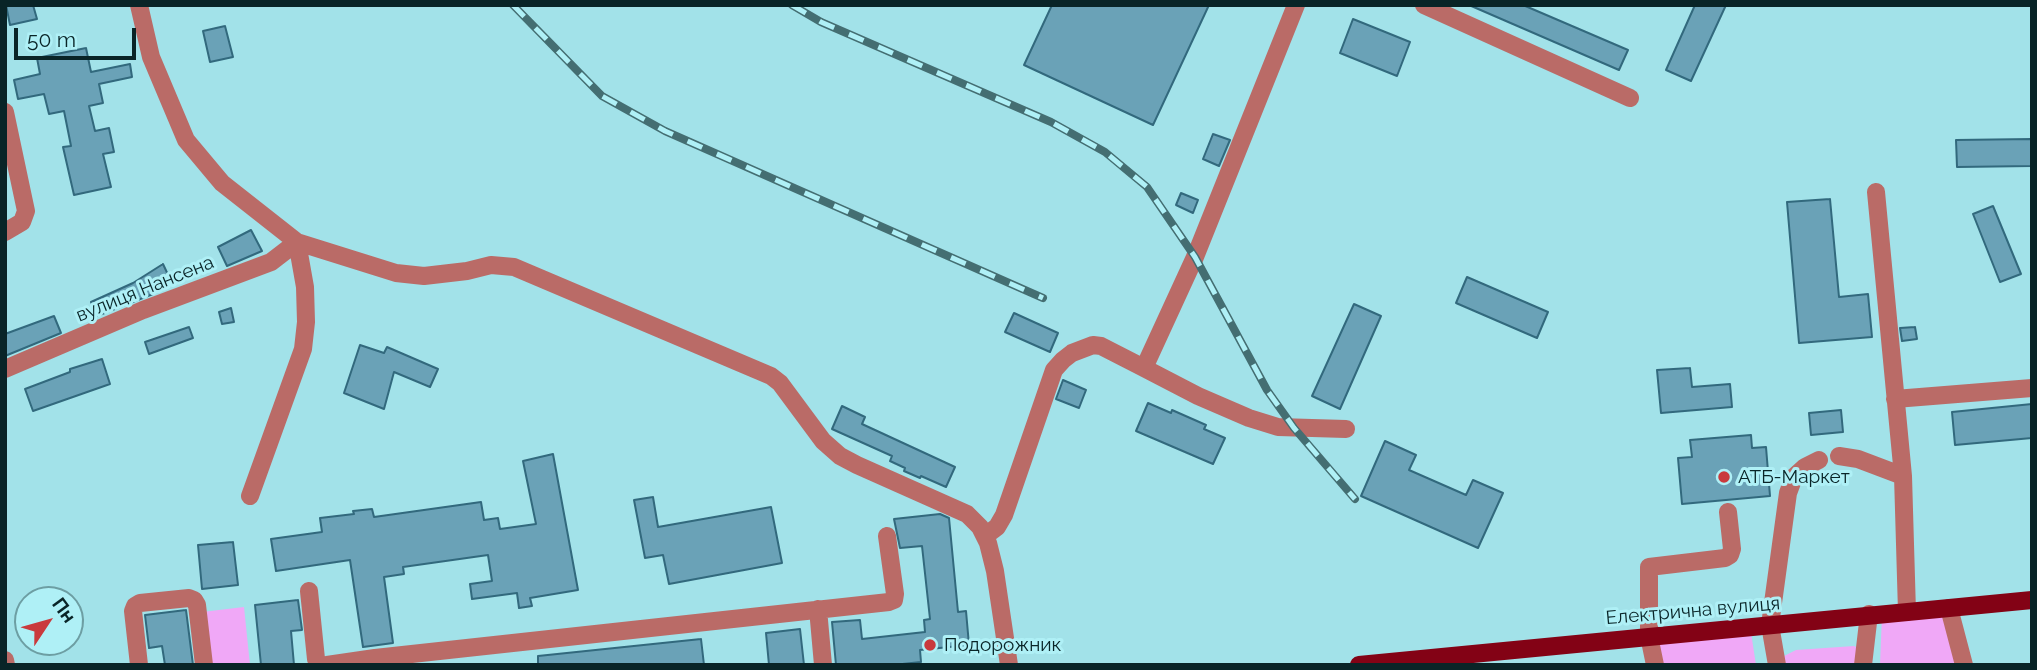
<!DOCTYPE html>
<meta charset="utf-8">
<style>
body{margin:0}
#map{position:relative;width:2037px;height:670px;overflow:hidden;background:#a2e2e9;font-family:Raleway,sans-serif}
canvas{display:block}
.frame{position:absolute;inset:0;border:7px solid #092427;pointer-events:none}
.north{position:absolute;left:14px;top:586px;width:70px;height:70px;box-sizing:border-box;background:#aff0f6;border:2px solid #6d9ea3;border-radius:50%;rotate:54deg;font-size:19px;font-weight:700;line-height:28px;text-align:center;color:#092427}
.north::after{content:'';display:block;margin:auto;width:24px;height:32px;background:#c93a3d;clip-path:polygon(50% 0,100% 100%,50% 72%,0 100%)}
.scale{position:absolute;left:14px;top:28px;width:122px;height:32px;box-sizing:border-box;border:4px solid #092427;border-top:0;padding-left:9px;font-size:21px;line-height:24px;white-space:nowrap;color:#092427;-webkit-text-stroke:5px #aff0f6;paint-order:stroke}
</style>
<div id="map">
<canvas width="2037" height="670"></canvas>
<div class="frame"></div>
<div class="north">Пн</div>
<div class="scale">50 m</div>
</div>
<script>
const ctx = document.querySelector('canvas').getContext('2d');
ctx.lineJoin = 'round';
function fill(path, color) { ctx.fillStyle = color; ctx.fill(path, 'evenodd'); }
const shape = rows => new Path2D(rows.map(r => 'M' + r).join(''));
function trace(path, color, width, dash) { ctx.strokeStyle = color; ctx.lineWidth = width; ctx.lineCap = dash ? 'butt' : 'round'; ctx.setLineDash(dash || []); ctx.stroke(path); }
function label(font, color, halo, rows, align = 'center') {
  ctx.font = font + ' Raleway,sans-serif'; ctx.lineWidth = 6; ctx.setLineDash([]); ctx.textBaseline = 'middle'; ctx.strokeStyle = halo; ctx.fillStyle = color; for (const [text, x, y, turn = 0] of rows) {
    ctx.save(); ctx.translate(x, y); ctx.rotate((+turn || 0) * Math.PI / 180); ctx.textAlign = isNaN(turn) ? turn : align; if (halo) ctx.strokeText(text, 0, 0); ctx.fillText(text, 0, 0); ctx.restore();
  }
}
const green = shape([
 [244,607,250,665,207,665,202,612],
 [1949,608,1964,665,1880,665,1882,614],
 [1750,626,1756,665,1655,665,1649,636],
 [1854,646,1858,648,1859,665,1785,665,1784,656,1796,650]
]);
const building = shape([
 [6,5,33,5,37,19,10,25,6,5],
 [1052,5,1209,5,1153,125,1024,65,1052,5],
 [1469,5,1523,5,1628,50,1619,70,1469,5],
 [1695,5,1726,5,1691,81,1666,70,1695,5],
 [1353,19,1410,42,1397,76,1340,53,1353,19],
 [225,26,233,57,210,62,203,31,225,26],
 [86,48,91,72,130,64,132,77,99,84,103,103,89,106,95,131,109,128,114,152,103,154,111,187,74,195,63,147,71,146,64,111,49,114,44,94,18,99,14,80,40,74,37,58,86,48],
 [1213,134,1230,140,1219,166,1203,159,1213,134],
 [2032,139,2032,166,1957,167,1956,140,2032,139],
 [1181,193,1198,200,1193,213,1176,205,1181,193],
 [1830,199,1839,297,1868,294,1872,337,1799,343,1787,202,1830,199],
 [1993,206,2021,274,2000,282,1973,214,1993,206],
 [251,230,262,251,227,266,218,247,251,230],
 [163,264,170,279,150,289,153,294,97,316,91,302,133,283,163,264],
 [1467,277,1548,312,1537,338,1456,303,1467,277],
 [1354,304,1381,316,1340,409,1312,396,1354,304],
 [231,308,234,322,222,324,219,312,231,308],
 [1014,313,1058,333,1050,352,1005,332,1014,313],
 [54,316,61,333,5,356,5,334,54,316],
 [189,327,193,338,149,354,145,342,189,327],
 [1915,327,1917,339,1902,341,1900,328,1915,327],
 [360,345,384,353,387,347,438,369,430,387,394,372,384,409,344,393,360,345],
 [102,359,110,384,33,411,25,389,70,372,70,369,102,359],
 [1690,368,1692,387,1730,384,1732,407,1661,413,1657,370,1690,368],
 [1063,380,1086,390,1079,408,1056,399,1063,380],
 [1148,403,1171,413,1172,410,1206,425,1204,429,1225,438,1213,464,1136,431,1148,403],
 [2032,404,2032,438,1955,445,1952,412,2032,404],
 [842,406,865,417,862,424,955,467,946,487,921,476,920,478,904,471,905,468,890,461,892,456,832,429,842,406],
 [1841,410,1843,432,1811,435,1809,413,1841,410],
 [1751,435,1752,448,1766,447,1770,496,1682,504,1678,458,1692,457,1690,440,1751,435],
 [1385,441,1416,455,1409,470,1466,495,1473,480,1503,493,1478,548,1361,496,1385,441],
 [553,454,578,590,530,598,532,606,519,608,517,593,472,599,470,584,492,581,488,555,403,567,404,574,384,577,393,643,363,647,350,560,276,571,271,539,322,532,320,518,354,514,353,511,372,509,374,517,481,502,484,520,498,518,500,529,536,524,523,461,553,454],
 [653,497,658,527,771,507,782,563,669,584,663,555,645,558,634,500,653,497],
 [940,514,949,518,958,612,966,611,969,645,920,650,921,662,893,665,836,665,832,622,860,620,862,639,925,632,924,620,930,619,922,546,900,548,894,519,940,514],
 [233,542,238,585,202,589,198,545,233,542],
 [298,600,302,630,291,631,294,665,261,665,255,605,298,600],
 [186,610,193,665,165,665,162,646,149,648,145,615,186,610],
 [800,629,804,665,769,665,766,633,800,629],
 [701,639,704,665,538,665,538,656,701,639]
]);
const minor = shape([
 [139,5,151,57,186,140,222,183,297,242,396,273,424,276,467,271,491,265,514,267,771,376,780,383,823,441,840,456,857,465,967,514,980,527,988,543,995,571,1009,665],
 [1424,5,1630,98],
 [5,112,26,211,22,222,5,232],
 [1876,192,1903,476,1907,612],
 [1144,368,1198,396,1249,418,1278,427,1346,429],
 [5,369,143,310,271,262,297,242],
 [1895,399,2032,388],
 [1839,456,1858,459,1903,476],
 [250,496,303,349,306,322,305,287,297,242],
 [985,536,997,527,1004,515,1054,370,1063,360,1072,353,1093,345,1101,346,1144,368,1195,257,1296,5],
 [309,591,316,659,319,664,323,665],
 [1949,608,1964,665],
 [818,609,823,665],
 [375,658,889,602,894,600,895,594,887,536],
 [5,660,6,665],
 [139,665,133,611,135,606,140,603,189,598,194,600,197,605,204,665],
 [327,665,375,658,376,665],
 [1655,665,1649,636,1649,567,1725,558,1730,555,1732,549,1728,512],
 [1777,665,1770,625,1788,493,1794,477,1805,467,1819,460],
 [1863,665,1869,614]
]);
const major = shape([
 [1359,665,2032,600]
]);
const rail = shape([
 [513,5,602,96,665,131,1043,298],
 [792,5,821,22,1051,122,1105,152,1147,187,1195,257,1267,390,1294,428,1355,499]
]);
const markers = [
 [1724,477,7,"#c93a3d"],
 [930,645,7,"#c93a3d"]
];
const streetNames = [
 ["вулиця Нансена",145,289,-22],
 ["Електрична вулиця",1693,611,-5]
];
const poiNames = [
 ["АТБ-Маркет",1738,477],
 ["Подорожник",944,645]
];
fill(green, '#f0a8f7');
fill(building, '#6aa2b7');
trace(building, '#32697d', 2);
trace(minor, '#ba6b67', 18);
trace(major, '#830215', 18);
trace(rail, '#446e72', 8);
trace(rail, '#aff0f6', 5, [16]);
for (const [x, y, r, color] of markers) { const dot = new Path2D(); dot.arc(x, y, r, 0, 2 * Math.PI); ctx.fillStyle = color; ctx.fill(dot); trace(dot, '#aff0f6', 2.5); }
label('19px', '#092427', '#aff0f6', streetNames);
label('19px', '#092427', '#aff0f6', poiNames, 'left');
</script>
